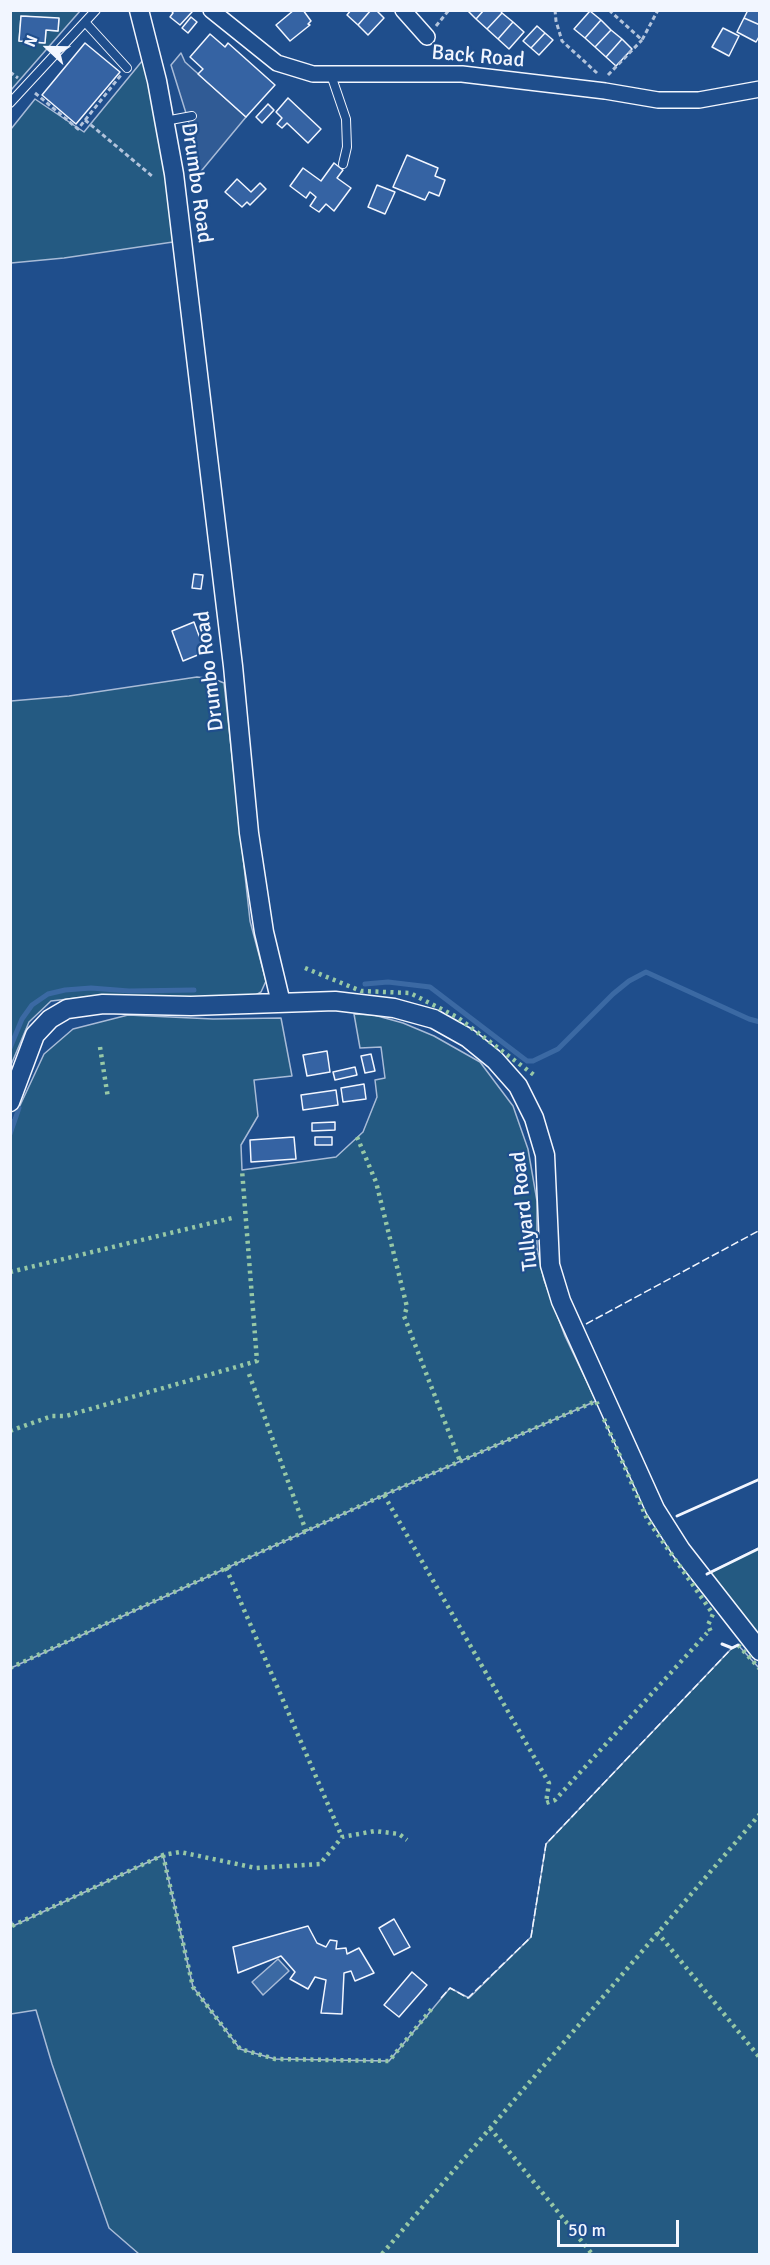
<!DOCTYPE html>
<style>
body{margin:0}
#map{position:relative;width:770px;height:2265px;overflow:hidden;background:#1f4e8c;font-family:Signika,sans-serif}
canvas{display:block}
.frame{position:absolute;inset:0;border:12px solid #f2f6ff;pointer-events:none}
.north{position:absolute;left:18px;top:18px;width:60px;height:60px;-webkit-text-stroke:4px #1f4e8c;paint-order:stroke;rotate:292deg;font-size:16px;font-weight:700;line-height:24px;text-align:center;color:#f2f6ff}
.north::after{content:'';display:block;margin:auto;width:21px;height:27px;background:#f2f6ff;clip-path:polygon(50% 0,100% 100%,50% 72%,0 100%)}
.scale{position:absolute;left:557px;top:2220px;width:122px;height:27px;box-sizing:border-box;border:3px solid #f2f6ff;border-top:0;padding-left:8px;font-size:18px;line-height:21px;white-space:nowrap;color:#f2f6ff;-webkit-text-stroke:4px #1f4e8c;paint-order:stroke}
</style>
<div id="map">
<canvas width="770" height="2265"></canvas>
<div class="frame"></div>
<div class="north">N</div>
<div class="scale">50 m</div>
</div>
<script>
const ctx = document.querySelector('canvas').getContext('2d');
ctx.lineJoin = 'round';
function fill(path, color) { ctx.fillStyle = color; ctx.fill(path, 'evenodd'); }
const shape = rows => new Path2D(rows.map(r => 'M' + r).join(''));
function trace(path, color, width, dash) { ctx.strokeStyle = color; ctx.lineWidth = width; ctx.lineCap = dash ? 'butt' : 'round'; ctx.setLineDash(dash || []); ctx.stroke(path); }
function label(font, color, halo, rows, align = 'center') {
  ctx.font = font + ' Signika,sans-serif'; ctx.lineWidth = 4.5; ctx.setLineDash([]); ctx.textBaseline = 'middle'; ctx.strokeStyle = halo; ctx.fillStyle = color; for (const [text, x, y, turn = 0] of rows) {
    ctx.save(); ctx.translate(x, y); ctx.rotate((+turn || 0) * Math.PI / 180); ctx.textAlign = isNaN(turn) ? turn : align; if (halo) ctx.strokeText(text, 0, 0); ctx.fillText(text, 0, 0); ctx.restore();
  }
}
const green = shape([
 [11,11,80,11,11,90,11,11],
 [21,16,59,19,58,31,46,30,45,43,19,41,21,16],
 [147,55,166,138,173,242,64,258,11,263,11,129,35,99,84,132,147,55],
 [197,677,214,679,224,683,250,921,266,981,261,992,254,996,175,1000,86,997,51,1001,29,1022,11,1065,11,701,69,696,197,677],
 [354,1014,374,1015,403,1023,434,1036,480,1062,513,1106,528,1149,537,1201,537,1248,544,1280,565,1336,596,1401,384,1495,11,1668,10,1127,44,1054,73,1029,128,1015,213,1019,281,1018,292,1076,254,1080,258,1116,241,1145,242,1170,336,1157,363,1132,377,1097,375,1080,385,1078,381,1047,360,1048,354,1014],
 [759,1548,759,1636,707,1574,759,1548],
 [738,1645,760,1669,759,2254,139,2254,109,2228,52,2064,36,2010,11,2014,11,1920,13,1926,163,1855,193,1987,240,2049,275,2059,389,2061,450,1988,469,1998,531,1937,546,1844,732,1648,738,1645]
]);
const parking = shape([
 [181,53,185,62,246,117,193,181,190,126,171,65,181,53]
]);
const water = shape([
 [278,1959,289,1971,263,1995,252,1982,278,1959]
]);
const stream = shape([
 [365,984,388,982,430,987,527,1061,533,1061,558,1049,613,994,629,981,646,972,749,1019,760,1022],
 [10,1048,22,1019,32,1005,48,994,65,990,91,988,129,991,194,990],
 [10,1134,19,1108]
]);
const building = shape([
 [171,10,190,10,192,12,180,25,170,17,173,13,171,10],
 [294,10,303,10,311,21,308,24,310,25,290,41,276,25,294,10],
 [351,10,371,10,358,25,347,15,351,10],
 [371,10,376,10,384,18,368,35,358,25,371,10],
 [467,10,484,10,476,19,467,10],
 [484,10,500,10,502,13,487,29,476,19,484,10],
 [748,10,760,10,760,25,744,18,748,10],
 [590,11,601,20,585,38,574,29,590,11],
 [502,13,513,22,498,39,487,29,502,13],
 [21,16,59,18,58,31,46,30,45,43,19,41,21,16],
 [191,17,197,22,188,33,182,28,191,17],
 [744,18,760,25,760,35,756,42,737,32,744,18],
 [601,20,611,30,595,47,585,38,601,20],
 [513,22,524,32,509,49,498,39,513,22],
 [537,26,545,33,531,48,523,41,537,26],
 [723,28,739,36,729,56,712,47,723,28],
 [611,30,622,39,606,57,595,47,611,30],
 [545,33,553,40,539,55,531,48,545,33],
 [210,34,225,47,228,43,275,85,246,117,198,74,203,69,190,57,210,34],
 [622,39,632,49,616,66,606,57,622,39],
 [85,43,120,72,76,124,42,95,85,43],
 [288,98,321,129,308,143,287,123,282,128,277,124,282,118,276,112,288,98],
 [268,104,274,110,262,123,256,117,268,104],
 [407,155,438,168,435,176,445,180,439,196,429,192,425,200,393,187,407,155],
 [334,163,343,170,337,178,351,188,334,211,326,204,319,212,310,206,316,197,310,192,306,198,290,186,303,168,321,181,334,163],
 [237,179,251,192,260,183,266,189,250,205,247,202,242,207,225,192,237,179],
 [377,185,395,192,385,214,368,207,377,185],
 [194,574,203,575,201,589,192,588,194,574],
 [194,622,205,652,183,661,172,631,194,622],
 [327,1051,330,1072,307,1076,303,1055,327,1051],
 [371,1054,375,1071,365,1073,361,1056,371,1054],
 [355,1067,357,1075,335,1080,333,1072,355,1067],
 [364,1084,366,1099,343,1102,341,1088,364,1084],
 [336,1090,338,1105,303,1110,301,1095,336,1090],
 [335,1122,335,1130,312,1131,312,1123,335,1122],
 [294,1137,296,1159,251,1162,250,1140,294,1137],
 [315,1137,332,1137,332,1145,315,1145,315,1137],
 [394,1919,410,1947,394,1955,379,1928,394,1919],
 [308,1926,317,1943,326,1947,330,1940,337,1941,336,1949,346,1948,347,1954,359,1948,374,1973,355,1981,351,1971,344,1973,342,2014,321,2013,326,1980,315,1977,308,1989,290,1979,295,1972,281,1956,238,1973,233,1947,308,1926],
 [412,1972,427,1985,399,2017,384,2005,412,1972]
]);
const path = shape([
 [555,10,556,21,562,41,597,73],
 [609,10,642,40,658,10],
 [436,26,449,10],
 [10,72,18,78],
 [608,75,642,40],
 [35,93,78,129,121,75],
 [85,120,152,176]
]);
const service = shape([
 [85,22,127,68],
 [331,75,346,119,347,147,343,164],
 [10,103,96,10],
 [165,121,192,116]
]);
const minor = shape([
 [211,10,277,63,313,74,462,74,605,91,658,100,699,100,760,89],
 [403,10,427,37]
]);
const tertiary = shape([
 [139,10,157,81,174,174,233,666,249,833,264,932,281,1003],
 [10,1102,35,1035,50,1019,67,1009,103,1004,191,1006,335,1001,394,1008,434,1019,468,1038,495,1060,518,1086,534,1118,545,1155,550,1265,561,1301,655,1509,681,1550,760,1651]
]);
const hedge = shape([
 [305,968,361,991,410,993,457,1017,534,1075],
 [100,1047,108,1098],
 [357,1137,376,1182,407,1307,404,1316,460,1461],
 [10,1272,232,1218],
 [249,1374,306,1531],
 [604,1419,647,1519,713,1614,708,1625,711,1632],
 [10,1431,52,1416,66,1416,257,1361,242,1170],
 [384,1495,549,1783,546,1803,555,1800,707,1633],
 [226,1568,342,1837],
 [738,1645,760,1669],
 [10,1668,384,1495,596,1401,598,1405],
 [163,1855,193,1987,240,2049,275,2059,389,2061,433,2007],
 [12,1926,163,1855,180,1852,256,1868,320,1864,342,1837,375,1831,399,1834,407,1840],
 [657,1932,760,2058],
 [490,2128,592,2254],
 [382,2254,760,1814]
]);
const fence = shape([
 [586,1324,760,1230],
 [441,1998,450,1988,468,1998,531,1937,546,1844,732,1648]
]);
const wall = shape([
 [677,1516,760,1479],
 [707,1574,760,1548],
 [722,1644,732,1648,738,1645]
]);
const streetNames = [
 ["Back Road",478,57,5],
 ["Drumbo Road",196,183,82],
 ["Drumbo Road",210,671,-97],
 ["Tullyard Road",525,1211,-96]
];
fill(green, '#245a82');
trace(green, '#a8bbd7', 1.5);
fill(parking, '#305b95');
trace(parking, '#a8bbd7', 1.5);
fill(water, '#3b69a3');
trace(water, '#a8bbd7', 1.5);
trace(stream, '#3b69a3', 5);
fill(building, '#3563a3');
trace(building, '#f2f6ff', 1.5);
trace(service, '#f2f6ff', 10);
trace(minor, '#f2f6ff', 18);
trace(tertiary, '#f2f6ff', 21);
trace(path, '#b3c4dc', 3, [4.5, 3]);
trace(service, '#1f4e8c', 8);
trace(minor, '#1f4e8c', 15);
trace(tertiary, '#1f4e8c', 18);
trace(hedge, '#97c8a6', 4.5, [3, 4.5]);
trace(fence, '#f2f6ff', 1.5, [8, 3]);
trace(wall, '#f2f6ff', 3);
label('21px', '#f2f6ff', '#1f4e8c', streetNames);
</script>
